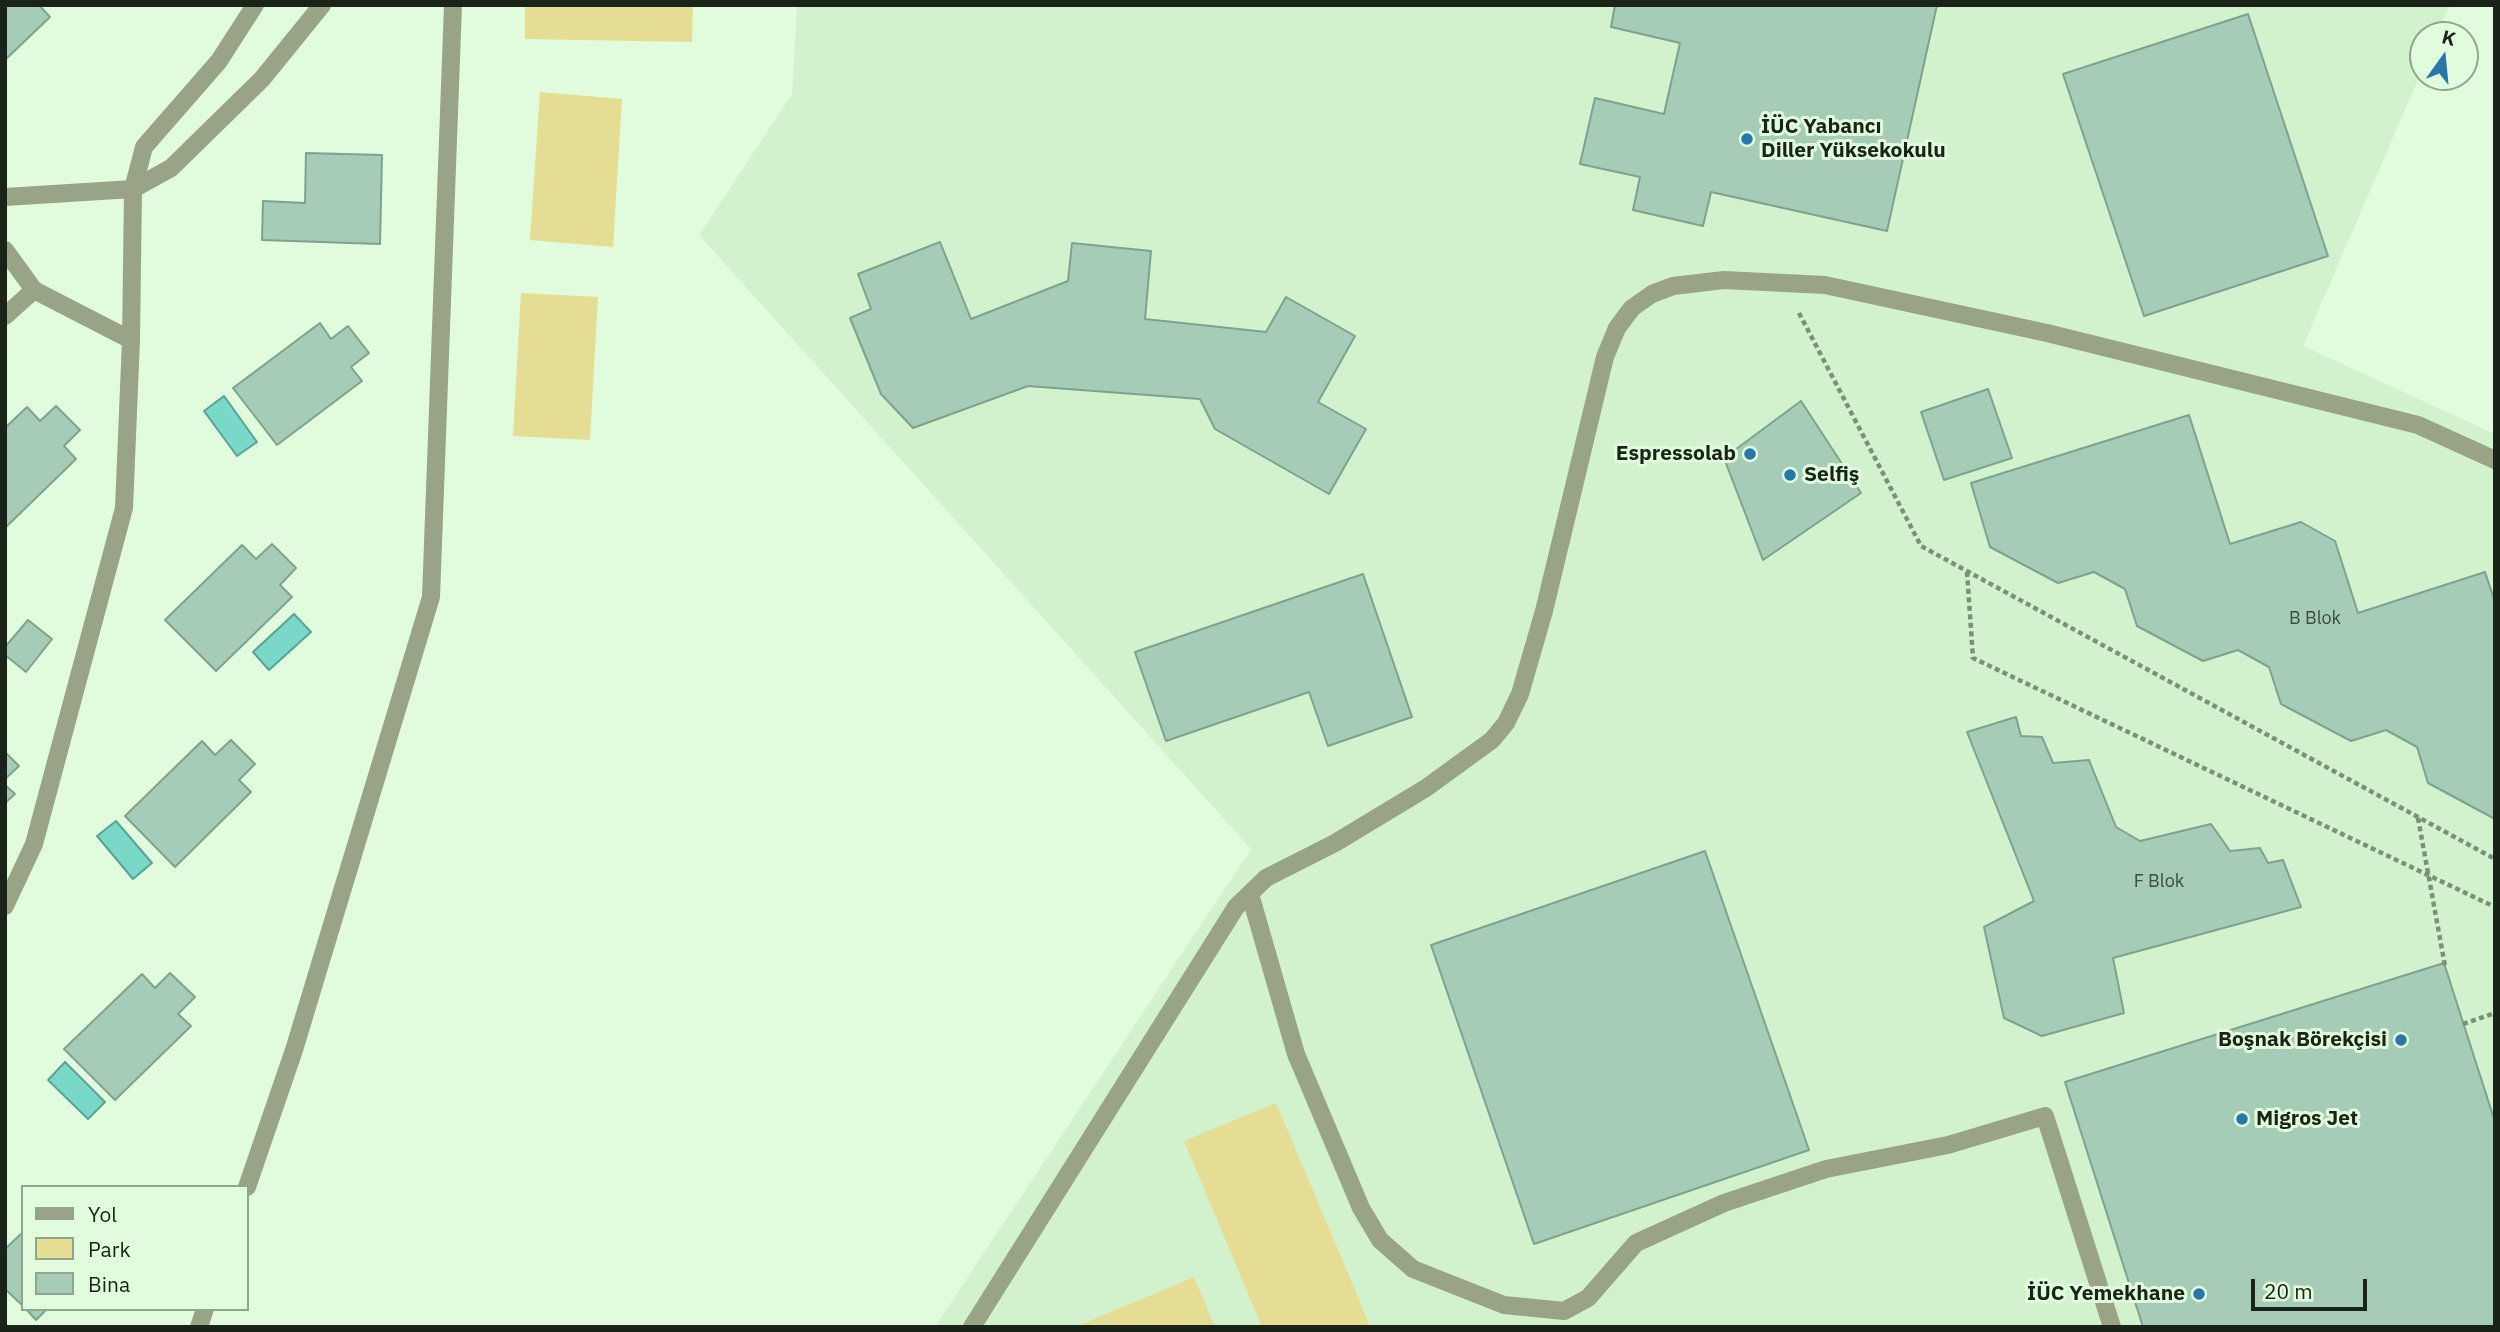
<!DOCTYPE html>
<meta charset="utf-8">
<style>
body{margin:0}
#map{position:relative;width:2500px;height:1332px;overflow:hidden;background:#e0fcdd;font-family:"IBM Plex Sans",sans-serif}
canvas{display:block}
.frame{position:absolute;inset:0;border:7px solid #192318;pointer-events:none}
.legend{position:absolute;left:21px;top:1185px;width:228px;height:126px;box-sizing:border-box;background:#e0fcdd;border:2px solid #90a58e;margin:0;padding:9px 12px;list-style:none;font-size:21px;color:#192318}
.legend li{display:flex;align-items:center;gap:14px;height:35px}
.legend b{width:35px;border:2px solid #90a58e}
.north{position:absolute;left:2409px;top:21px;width:70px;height:70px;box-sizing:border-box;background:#e0fcdd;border:2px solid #90a58e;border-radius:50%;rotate:15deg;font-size:19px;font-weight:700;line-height:28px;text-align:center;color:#192318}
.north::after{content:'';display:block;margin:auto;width:24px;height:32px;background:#2777a9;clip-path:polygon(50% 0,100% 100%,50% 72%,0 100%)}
.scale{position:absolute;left:2251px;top:1279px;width:116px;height:32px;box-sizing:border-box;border:4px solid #192318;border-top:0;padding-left:9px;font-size:21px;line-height:24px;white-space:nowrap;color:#192318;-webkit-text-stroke:5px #e0fcdd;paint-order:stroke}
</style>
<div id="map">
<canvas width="2500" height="1332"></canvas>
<div class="frame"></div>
<ul class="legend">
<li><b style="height:9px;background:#99a386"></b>Yol</li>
<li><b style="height:19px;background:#e5dd93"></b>Park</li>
<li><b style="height:19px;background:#a6ccb8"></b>Bina</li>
</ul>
<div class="north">K</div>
<div class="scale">20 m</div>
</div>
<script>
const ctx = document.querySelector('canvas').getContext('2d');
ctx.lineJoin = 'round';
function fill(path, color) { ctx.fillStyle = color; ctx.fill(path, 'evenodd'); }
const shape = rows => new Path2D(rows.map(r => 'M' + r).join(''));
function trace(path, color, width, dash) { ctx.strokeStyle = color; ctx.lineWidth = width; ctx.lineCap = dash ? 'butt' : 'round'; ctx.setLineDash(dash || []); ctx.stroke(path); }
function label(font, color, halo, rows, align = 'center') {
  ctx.font = font + ' "IBM Plex Sans",sans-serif'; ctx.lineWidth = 6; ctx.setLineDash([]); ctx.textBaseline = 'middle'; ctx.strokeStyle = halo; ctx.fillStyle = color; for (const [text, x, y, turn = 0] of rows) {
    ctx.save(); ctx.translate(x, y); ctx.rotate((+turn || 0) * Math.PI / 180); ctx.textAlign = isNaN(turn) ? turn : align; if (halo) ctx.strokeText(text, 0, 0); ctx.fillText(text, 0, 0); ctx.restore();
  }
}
const built = shape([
 [797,5,2450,5,2437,35,2423,35,2423,68,2303,346,2495,434,2495,1327,935,1327,1251,849,699,235,792,94]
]);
const green = shape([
 [525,5,693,5,692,42,525,39],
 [540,92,622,99,613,247,530,240],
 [521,293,598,297,590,440,513,436],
 [1276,1103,1353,1285,1370,1327,1262,1327,1184,1141],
 [1194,1277,1215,1327,1075,1327]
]);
const water = shape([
 [224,396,257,442,237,456,204,411,224,396],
 [294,614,311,632,269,670,253,652,294,614],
 [116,821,152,863,133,879,97,836,116,821],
 [65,1062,105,1102,88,1119,48,1080,65,1062]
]);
const building = shape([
 [5,5,39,5,50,17,5,60,5,5],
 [1615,5,1937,5,1887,231,1711,192,1703,226,1633,210,1640,177,1580,164,1595,98,1664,114,1680,43,1611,27,1615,5],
 [2248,14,2328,256,2144,316,2063,74,2248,14],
 [306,153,382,155,380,244,262,240,263,201,305,203,306,153],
 [940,242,971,319,1068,281,1072,243,1151,251,1145,319,1266,332,1286,297,1355,336,1318,402,1366,429,1329,494,1215,429,1200,399,1028,386,913,428,881,394,850,318,871,309,858,274,940,242],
 [320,323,331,339,348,326,369,353,351,367,362,381,277,445,233,388,320,323],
 [1988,389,2012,458,1944,480,1921,412,1988,389],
 [1801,401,1861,493,1763,560,1724,458,1801,401],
 [56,406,80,430,64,446,76,459,5,528,5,428,27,407,40,421,56,406],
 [2189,415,2230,544,2301,522,2335,541,2358,613,2485,572,2495,602,2495,819,2428,783,2417,747,2386,730,2351,741,2281,704,2269,667,2238,650,2203,661,2137,626,2125,589,2094,572,2058,583,1990,547,1971,483,2189,415],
 [272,544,296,568,280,585,292,597,216,671,165,620,242,545,256,559,272,544],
 [1363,574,1412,717,1328,746,1309,692,1166,741,1135,652,1363,574],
 [28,620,52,639,26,672,5,655,5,647,28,620],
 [2016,717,2021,736,2042,737,2053,763,2089,760,2116,827,2140,841,2211,824,2230,851,2260,848,2268,863,2283,860,2301,907,2113,958,2124,1013,2042,1036,2004,1018,1984,927,2034,901,1967,732,2016,717],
 [231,740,255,764,239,780,251,792,175,867,125,816,202,741,215,755,231,740],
 [5,752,19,766,5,779,5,752],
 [5,785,15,794,5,803,5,785],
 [1705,851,1809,1150,1534,1244,1431,945,1705,851],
 [2444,963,2495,1122,2495,1327,2143,1327,2065,1082,2444,963],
 [170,973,195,997,178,1014,191,1026,115,1100,64,1049,142,974,155,988,170,973],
 [23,1232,23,1306,5,1289,5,1249,23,1232],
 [26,1309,47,1309,36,1320,26,1309]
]);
const path = shape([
 [1799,313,1921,546,2495,859],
 [1967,572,1973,658,2495,907],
 [2418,818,2445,966],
 [2463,1024,2495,1013]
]);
const service = shape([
 [255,5,219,61,144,147,133,189,171,168,262,79,322,5],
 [1250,894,1296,1054,1361,1208,1380,1240,1413,1269,1504,1305,1564,1311,1588,1298,1636,1243,1724,1203,1826,1169,1948,1145,2045,1116,2112,1327],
 [972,1327,1236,907,1266,878,1335,843,1426,788,1492,740,1506,723,1520,694,1544,611,1605,357,1617,328,1632,308,1652,294,1673,286,1724,280,1825,285,2047,333,2418,425,2495,460]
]);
const minor = shape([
 [5,197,133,189,131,340],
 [5,250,34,290,131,340,124,508,34,844,5,906],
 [5,316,34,290],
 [247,1187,294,1050,431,597,453,5],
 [199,1327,205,1309]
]);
const markers = [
 [1747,139,7,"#2777a9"],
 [1750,454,7,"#2777a9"],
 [1790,475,7,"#2777a9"],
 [2401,1040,7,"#2777a9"],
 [2242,1119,7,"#2777a9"],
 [2199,1294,7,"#2777a9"]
];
const numberNames = [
 ["B Blok",2315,619],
 ["F Blok",2159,882]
];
const poiNames = [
 ["İÜC Yabancı",1761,127],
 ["Diller Yüksekokulu",1761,151],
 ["Espressolab",1736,454,"right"],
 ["Selfiş",1804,475],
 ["Boşnak Börekçisi",2387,1040,"right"],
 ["Migros Jet",2256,1119],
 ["İÜC Yemekhane",2185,1294,"right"]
];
fill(built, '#d1f2cd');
fill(green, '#e5dd93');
fill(water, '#79d8c8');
trace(water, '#5ca293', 2);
fill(building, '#a6ccb8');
trace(building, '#7da28e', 2);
trace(path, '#7c8f7a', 4.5, [5, 3.5]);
trace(service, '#99a386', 18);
trace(minor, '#99a386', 18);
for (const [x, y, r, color] of markers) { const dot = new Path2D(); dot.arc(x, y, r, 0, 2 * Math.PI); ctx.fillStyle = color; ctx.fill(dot); trace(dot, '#e0fcdd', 2.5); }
label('18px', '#3c4d40', null, numberNames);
label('bold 21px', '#192318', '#e0fcdd', poiNames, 'left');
</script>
